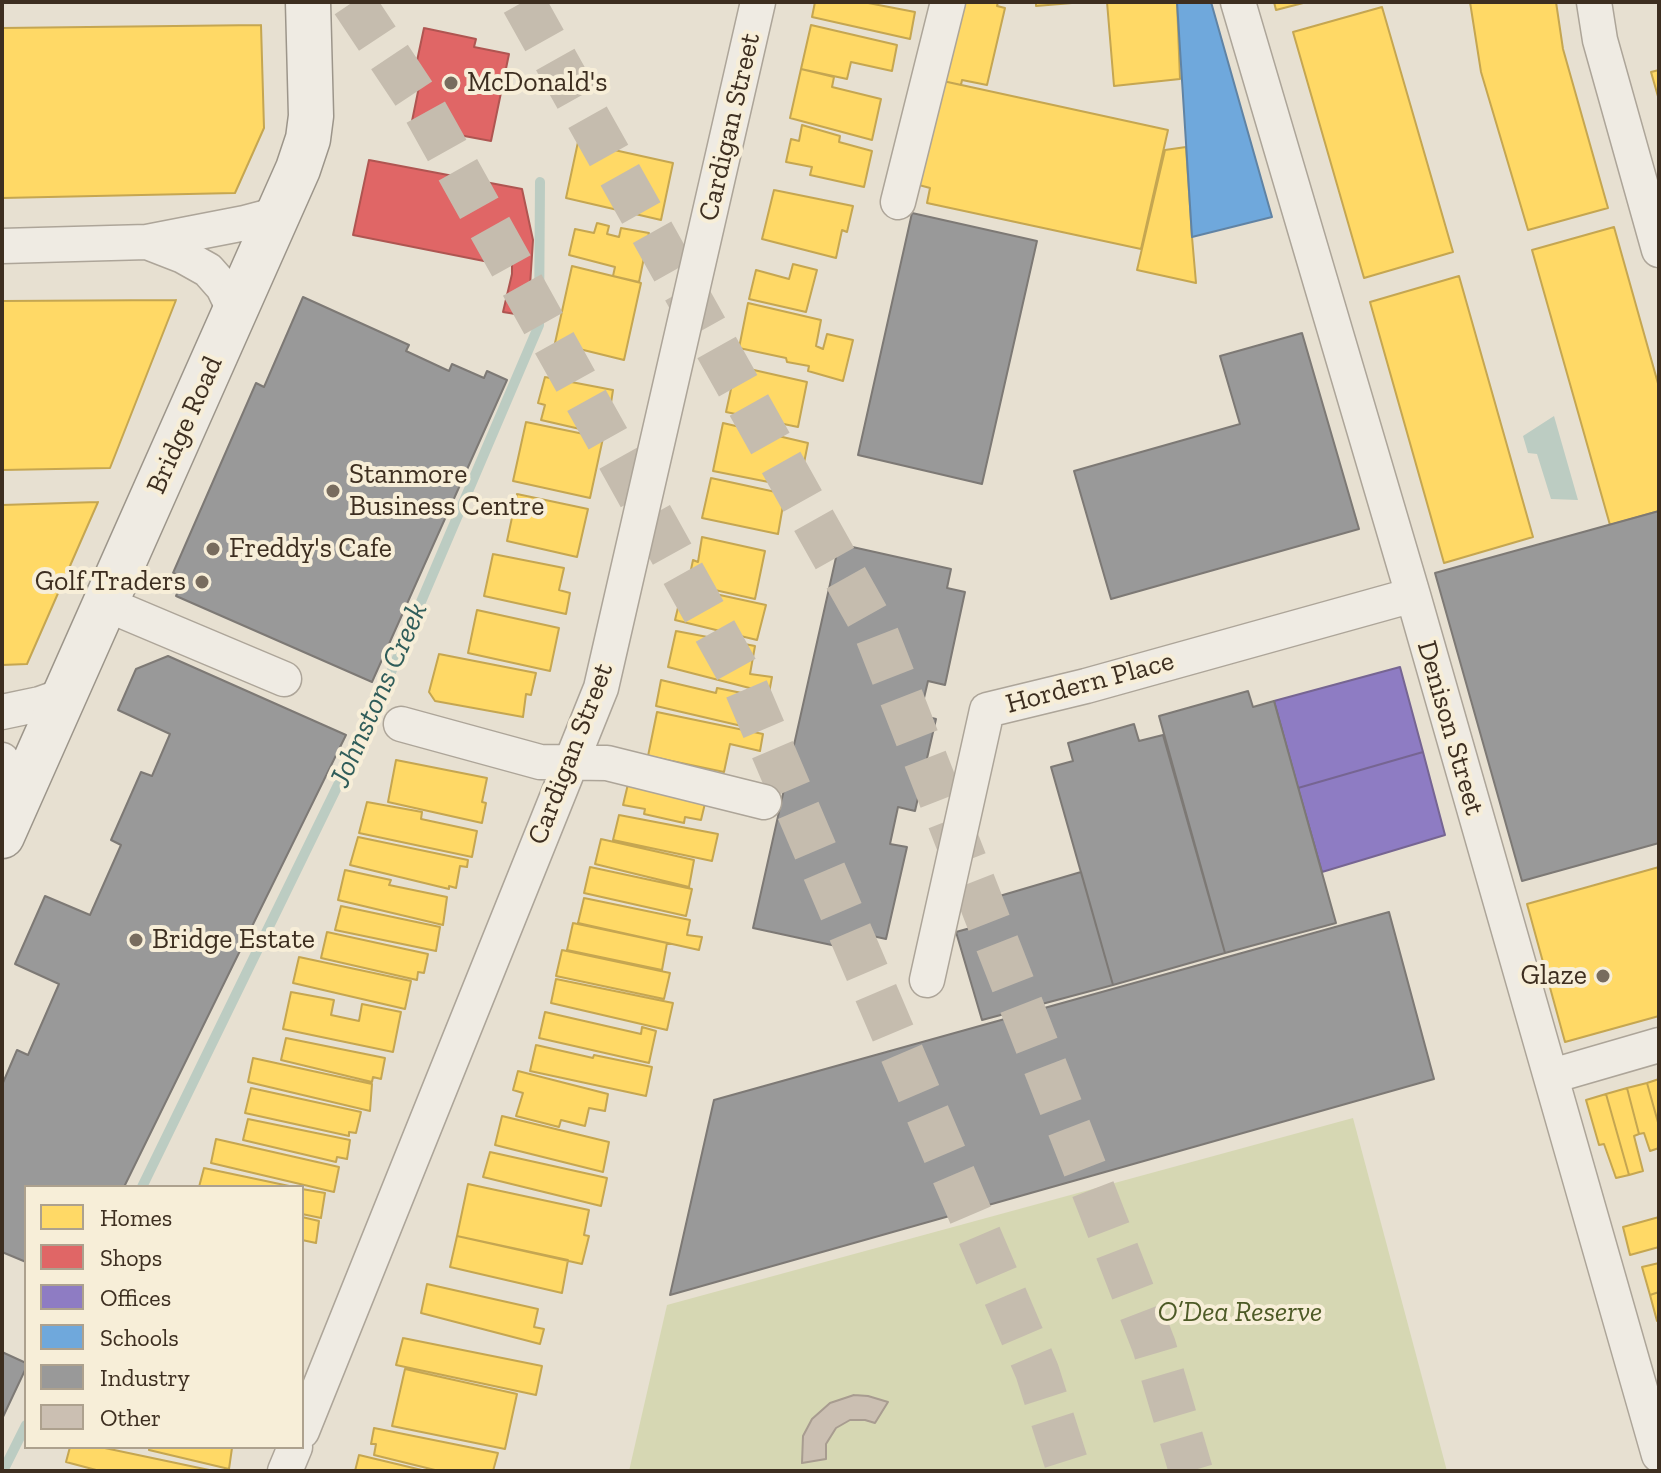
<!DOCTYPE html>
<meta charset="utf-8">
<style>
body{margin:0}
#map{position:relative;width:1661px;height:1473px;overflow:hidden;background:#e7e0d1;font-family:"Zilla Slab",serif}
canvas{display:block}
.frame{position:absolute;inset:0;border:4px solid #3d2e20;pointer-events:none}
.legend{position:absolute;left:24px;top:1185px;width:280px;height:264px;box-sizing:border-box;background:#f7eed8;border:2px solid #ada18e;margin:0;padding:10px 14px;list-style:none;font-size:24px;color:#3d2e20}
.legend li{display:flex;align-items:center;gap:16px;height:40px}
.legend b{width:40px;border:2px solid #ada18e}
</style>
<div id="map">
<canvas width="1661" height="1473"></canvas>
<div class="frame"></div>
<ul class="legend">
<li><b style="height:22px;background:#ffd966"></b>Homes</li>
<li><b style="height:22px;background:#e06666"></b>Shops</li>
<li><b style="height:22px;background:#8e7cc3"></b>Offices</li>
<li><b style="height:22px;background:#6fa8dc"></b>Schools</li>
<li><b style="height:22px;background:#999"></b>Industry</li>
<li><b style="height:22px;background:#cbbfb2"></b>Other</li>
</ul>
</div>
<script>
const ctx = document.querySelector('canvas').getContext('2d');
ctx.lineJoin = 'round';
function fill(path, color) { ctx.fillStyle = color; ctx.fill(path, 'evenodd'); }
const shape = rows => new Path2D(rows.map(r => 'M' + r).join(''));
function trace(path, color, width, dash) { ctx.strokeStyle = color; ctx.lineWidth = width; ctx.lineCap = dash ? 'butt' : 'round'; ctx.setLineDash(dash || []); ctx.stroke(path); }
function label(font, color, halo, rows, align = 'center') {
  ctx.font = font + ' "Zilla Slab",serif'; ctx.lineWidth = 8; ctx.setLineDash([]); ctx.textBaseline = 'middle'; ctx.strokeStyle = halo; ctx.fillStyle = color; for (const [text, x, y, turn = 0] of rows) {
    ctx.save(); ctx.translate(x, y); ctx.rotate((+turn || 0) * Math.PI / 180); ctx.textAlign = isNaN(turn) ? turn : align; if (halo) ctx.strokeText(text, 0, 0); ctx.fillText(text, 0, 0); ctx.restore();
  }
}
const green = shape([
 [1353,1118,1447,1471,629,1471,667,1305]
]);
const water = shape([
 [1554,416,1578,500,1551,499,1537,454,1528,453,1523,436]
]);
const homes = shape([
 [815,2,863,2,915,12,910,39,812,17,815,2],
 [961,2,998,2,997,6,1005,8,987,85,962,80,961,85,943,81,961,2],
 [1036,2,1084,2,1036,6,1036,2],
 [1107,2,1177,2,1180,79,1114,86,1107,2],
 [1274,2,1307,2,1276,10,1274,2],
 [1470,2,1556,2,1563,49,1608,208,1528,230,1481,72,1470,2],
 [1382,7,1453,252,1364,278,1293,32,1382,7],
 [261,25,264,128,235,193,2,198,2,28,261,25],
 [811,25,897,45,892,71,851,62,847,79,801,69,811,25],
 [801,69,834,77,832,87,881,99,872,140,790,118,801,69],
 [1659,70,1659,100,1651,72,1659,70],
 [943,81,1168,130,1141,249,927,203,930,188,919,185,943,81],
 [802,125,840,136,839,142,872,151,864,187,810,175,812,167,786,162,791,139,799,141,802,125],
 [578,142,673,163,661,220,566,198,578,142],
 [1186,147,1192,237,1196,283,1137,270,1165,150,1186,147],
 [774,190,853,206,847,232,842,230,836,258,762,239,774,190],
 [597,223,609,226,607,234,619,237,621,228,649,233,639,282,613,276,615,267,569,255,575,229,594,233,597,223],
 [1614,227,1659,387,1659,511,1610,525,1532,250,1614,227],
 [793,264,817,270,806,312,749,299,756,270,789,279,793,264],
 [572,266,641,283,624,360,555,343,572,266],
 [1459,276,1533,537,1444,563,1370,302,1459,276],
 [176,300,110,468,2,470,2,301,176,300],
 [748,303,821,320,816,346,823,349,827,334,853,340,843,381,808,371,809,366,787,362,786,358,739,348,748,303],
 [736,366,807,382,798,427,726,412,736,366],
 [545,377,613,390,606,435,541,420,545,405,538,403,545,377],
 [526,422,603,438,590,498,513,481,526,422],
 [723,423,808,443,799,488,713,471,723,423],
 [711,478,785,494,778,534,702,518,711,478],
 [517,494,588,509,577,557,507,541,517,494],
 [98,502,27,664,2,665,2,505,98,502],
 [702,537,765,551,755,599,688,584,693,560,698,562,702,537],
 [493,554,564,568,559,590,570,593,566,614,484,596,493,554],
 [683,587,766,605,757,640,675,620,683,587],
 [477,610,559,628,550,671,468,653,477,610],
 [676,631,755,646,750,674,772,677,769,693,668,667,676,631],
 [439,654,536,673,531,695,526,694,523,717,435,701,429,692,439,654],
 [661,680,716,693,717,688,752,695,746,727,656,706,661,680],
 [657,712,763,734,760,751,730,744,724,772,648,756,657,712],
 [396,760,487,778,482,802,486,803,482,823,388,802,396,760],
 [628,784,707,795,701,820,685,817,684,823,644,814,645,809,623,805,628,784],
 [367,802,422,812,421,819,477,831,472,857,359,833,367,802],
 [619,815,718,834,712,861,613,840,619,815],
 [358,837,468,860,467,867,460,866,456,888,449,886,449,889,350,865,358,837],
 [601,839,694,860,689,887,595,864,601,839],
 [590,867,692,889,686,916,584,893,590,867],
 [1659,867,1659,1016,1565,1042,1527,904,1659,867],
 [345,870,391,880,389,885,447,897,443,925,338,900,345,870],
 [584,898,690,920,687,935,702,937,699,950,578,923,584,898],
 [341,906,440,927,436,951,335,930,341,906],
 [573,923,667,943,662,970,567,950,573,923],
 [327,932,428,954,424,973,418,972,417,980,321,958,327,932],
 [562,950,670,973,664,999,556,976,562,950],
 [299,957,411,981,405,1009,293,983,299,957],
 [556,979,673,1003,667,1030,551,1003,556,979],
 [291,992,334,1000,331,1015,359,1021,362,1004,401,1012,393,1052,283,1029,291,992],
 [545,1012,641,1034,642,1027,656,1031,649,1063,539,1038,545,1012],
 [286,1038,385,1058,381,1079,373,1077,372,1082,281,1060,286,1038],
 [536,1045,593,1058,594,1055,652,1067,646,1096,530,1071,536,1045],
 [253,1058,372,1084,370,1111,248,1082,253,1058],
 [518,1071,608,1094,605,1111,589,1108,585,1126,561,1120,559,1127,516,1116,523,1093,513,1090,518,1071],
 [1659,1079,1659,1126,1647,1083,1659,1079],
 [1647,1083,1659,1126,1659,1148,1650,1151,1644,1133,1639,1134,1627,1088,1647,1083],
 [251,1088,361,1112,356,1133,349,1132,349,1136,245,1113,251,1088],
 [1627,1088,1639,1134,1634,1136,1643,1171,1629,1175,1606,1094,1627,1088],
 [1606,1094,1629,1175,1616,1178,1604,1144,1599,1145,1586,1100,1606,1094],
 [502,1116,609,1142,603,1172,495,1145,502,1116],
 [248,1119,350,1140,347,1159,337,1157,336,1162,243,1140,248,1119],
 [216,1139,339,1167,334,1192,211,1163,216,1139],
 [490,1152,607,1178,601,1206,483,1177,490,1152],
 [204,1168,294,1187,199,1187,204,1168],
 [468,1184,589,1210,584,1235,589,1236,582,1264,457,1236,468,1184],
 [302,1189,325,1193,321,1218,302,1214,302,1189],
 [302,1217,319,1221,316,1243,302,1240,302,1217],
 [1659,1217,1659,1247,1630,1255,1623,1227,1659,1217],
 [457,1236,568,1260,562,1293,450,1267,457,1236],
 [1659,1263,1659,1292,1650,1295,1642,1267,1659,1263],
 [427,1284,538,1309,534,1327,544,1329,540,1344,421,1313,427,1284],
 [1659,1292,1659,1321,1657,1321,1650,1295,1659,1292],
 [403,1338,542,1366,536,1395,396,1365,403,1338],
 [405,1369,517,1394,505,1449,392,1426,405,1369],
 [374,1428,498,1453,493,1471,439,1471,374,1455,376,1444,371,1444,374,1428],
 [70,1447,100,1447,214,1471,100,1471,66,1462,70,1447],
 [149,1447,230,1447,232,1448,229,1469,149,1450,149,1447],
 [359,1455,426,1471,355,1471,359,1455]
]);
const shops = shape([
 [424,28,476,39,474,47,509,54,491,141,411,126,421,77,414,75,424,28],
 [369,160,522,189,533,240,528,316,503,312,512,274,512,245,501,244,499,264,353,235,369,160]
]);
const offices = shape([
 [1400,667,1423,752,1298,788,1274,701,1400,667],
 [1423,752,1445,835,1322,872,1298,788,1423,752]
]);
const schools = shape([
 [1177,2,1211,2,1272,217,1192,237,1177,2]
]);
const industry = shape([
 [912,213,1037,241,982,484,858,455,912,213],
 [303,297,409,345,406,351,449,371,452,364,484,378,487,371,507,380,372,682,176,596,184,577,173,573,256,383,264,387,303,297],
 [1302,333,1359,529,1111,599,1074,471,1240,424,1220,356,1302,333],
 [1659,511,1659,843,1522,881,1435,573,1659,511],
 [839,544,951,569,947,588,965,592,945,685,928,681,920,715,936,719,915,811,898,807,890,844,907,847,886,939,868,935,864,952,753,928,839,544],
 [168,656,346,735,124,1187,26,1187,26,1262,2,1252,2,1085,17,1050,28,1055,59,984,15,964,45,896,90,915,121,845,111,840,141,772,152,776,170,734,118,710,136,669,168,656],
 [1248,691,1253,707,1274,701,1336,923,1225,953,1159,716,1248,691],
 [1134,724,1139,741,1163,735,1225,953,1113,985,1051,767,1073,761,1068,743,1134,724],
 [1081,872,1113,985,982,1020,956,932,974,927,969,905,1081,872],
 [1389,912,1434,1079,670,1295,714,1100,1389,912],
 [2,1352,26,1363,26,1368,2,1419,2,1352]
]);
const stream = shape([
 [142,1187,377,705,539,325,540,182],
 [3,1471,26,1425]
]);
const building = shape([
 [854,1395,868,1396,888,1402,875,1423,865,1420,850,1420,836,1428,826,1444,826,1459,802,1463,803,1436,812,1419,830,1403,854,1395]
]);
const highwayTunnel = shape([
 [353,2,424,109,744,683,1037,1371,1069,1471],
 [523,2,875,630,1154,1346,1191,1471]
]);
const street = shape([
 [1238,2,1413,595,1659,1455],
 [1594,2,1600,40,1659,250],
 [898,202,948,2],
 [147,242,183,256,208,270,223,287,235,312],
 [2,246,147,242,245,223,279,214],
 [106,604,284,679],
 [2,712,40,704,65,695],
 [401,724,540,762,607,763,764,802],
 [2,760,15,779,19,797],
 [927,980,987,710,1086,686,1413,595],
 [1552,1076,1659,1045],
 [302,1431,601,688,758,2],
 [285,1471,295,1447]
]);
const secondary = shape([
 [2,836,298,169,308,139,311,116,308,2]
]);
const markers = [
 [451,83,8,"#786c5e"],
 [333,491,8,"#786c5e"],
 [213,549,8,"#786c5e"],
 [202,582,8,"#786c5e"],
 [136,940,8,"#786c5e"],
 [1603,976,8,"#786c5e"]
];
const poiNames = [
 ["McDonald's",467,83],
 ["Stanmore",349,475],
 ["Business Centre",349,507],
 ["Freddy's Cafe",229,549],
 ["Golf Traders",186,582,"right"],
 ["Bridge Estate",152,940],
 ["Glaze",1587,976,"right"]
];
const streetNames = [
 ["Cardigan Street",730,127,-77],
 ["Bridge Road",185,425,-66],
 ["Hordern Place",1090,683,-15],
 ["Denison Street",1450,728,74],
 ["Cardigan Street",571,754,-69]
];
const parkNames = [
 ["O’Dea Reserve",1240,1313]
];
const waterNames = [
 ["Johnstons Creek",379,695,-66]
];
fill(green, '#d6d7b3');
fill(water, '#bcccc2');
fill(homes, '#ffd966');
trace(homes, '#c5a651', 2);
fill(shops, '#e06666');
trace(shops, '#af5551', 2);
fill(offices, '#8e7cc3');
trace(offices, '#766592', 2);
fill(schools, '#6fa8dc');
trace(schools, '#6083a4', 2);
fill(industry, '#999');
trace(industry, '#7d7975', 2);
trace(stream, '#bcccc2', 10);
fill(building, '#cbbfb2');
trace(building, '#a89c90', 2);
trace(highwayTunnel, '#c5bcae', 44, [44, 22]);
trace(street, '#ada599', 37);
trace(secondary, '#9c958a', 47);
trace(street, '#efebe3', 34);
trace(secondary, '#efebe3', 44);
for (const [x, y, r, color] of markers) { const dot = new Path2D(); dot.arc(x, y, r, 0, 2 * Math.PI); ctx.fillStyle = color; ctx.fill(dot); trace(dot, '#f7eed8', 3); }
label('28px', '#3d2e20', '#f7eed8', poiNames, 'left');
label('28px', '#3d2e20', '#f7eed8', streetNames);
label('italic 28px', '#4d5a26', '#f7eed8', parkNames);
label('italic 30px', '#2f5d5a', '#f7eed8', waterNames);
</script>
